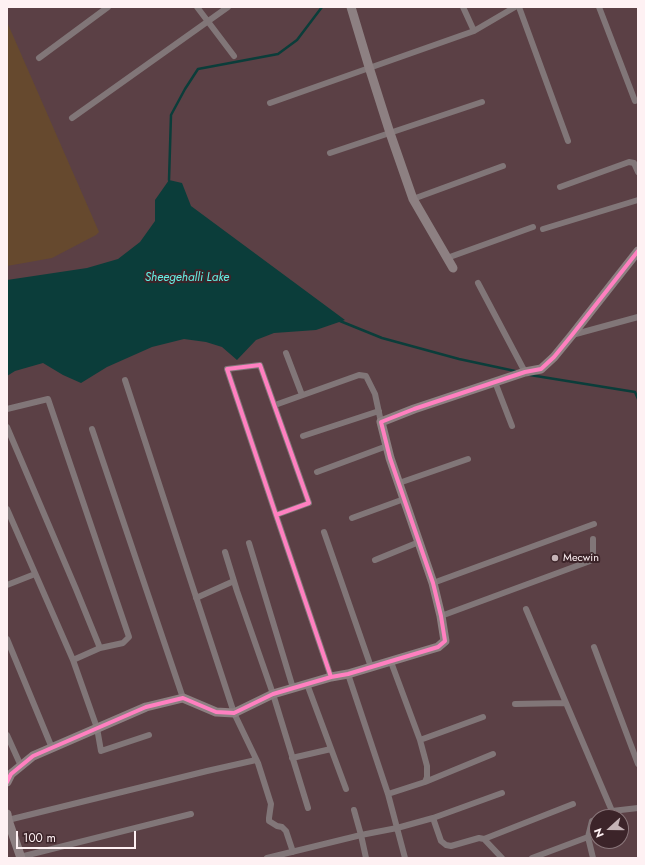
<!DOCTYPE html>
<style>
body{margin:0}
#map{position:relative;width:645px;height:865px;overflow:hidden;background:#5b4045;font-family:Jost,sans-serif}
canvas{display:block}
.frame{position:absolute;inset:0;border:8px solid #fef1f3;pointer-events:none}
.north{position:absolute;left:589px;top:809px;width:40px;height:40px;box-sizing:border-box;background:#3c2429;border:1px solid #8a767a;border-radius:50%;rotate:249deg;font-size:11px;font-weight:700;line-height:16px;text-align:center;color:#fef1f3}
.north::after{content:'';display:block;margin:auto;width:14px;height:18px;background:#c5b3b6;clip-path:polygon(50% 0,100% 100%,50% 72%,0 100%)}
.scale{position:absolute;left:16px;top:831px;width:120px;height:18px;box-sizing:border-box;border:2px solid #fef1f3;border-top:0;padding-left:5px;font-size:12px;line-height:14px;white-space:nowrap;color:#fef1f3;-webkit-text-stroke:3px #3c2429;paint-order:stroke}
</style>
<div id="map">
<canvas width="645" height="865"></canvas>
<div class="frame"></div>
<div class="north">N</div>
<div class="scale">100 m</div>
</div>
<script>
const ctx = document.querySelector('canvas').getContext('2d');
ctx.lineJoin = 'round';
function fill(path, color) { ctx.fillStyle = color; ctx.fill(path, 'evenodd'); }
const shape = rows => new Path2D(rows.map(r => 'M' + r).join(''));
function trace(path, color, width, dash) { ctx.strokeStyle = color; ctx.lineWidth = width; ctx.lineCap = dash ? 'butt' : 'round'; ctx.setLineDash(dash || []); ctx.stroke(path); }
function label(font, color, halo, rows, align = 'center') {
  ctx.font = font + ' Jost,sans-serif'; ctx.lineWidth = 4; ctx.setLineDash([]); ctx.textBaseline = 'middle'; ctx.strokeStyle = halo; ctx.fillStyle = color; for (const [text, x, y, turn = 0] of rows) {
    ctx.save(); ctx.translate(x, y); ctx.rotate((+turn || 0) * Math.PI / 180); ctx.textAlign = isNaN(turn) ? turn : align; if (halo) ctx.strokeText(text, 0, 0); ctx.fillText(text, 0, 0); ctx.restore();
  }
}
const green = shape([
 [7,22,99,232,96,235,52,258,7,266]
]);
const water = shape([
 [169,180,182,183,191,206,345,320,316,330,274,333,256,340,237,360,222,347,206,342,184,339,152,347,107,367,81,383,63,375,43,363,15,371,7,376,7,280,87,268,118,259,140,242,155,221,155,200]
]);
const stream = shape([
 [169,180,171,115,185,89,198,69,278,54,297,40,322,7],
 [340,321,382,338,459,359,515,371],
 [530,375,635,392,638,399]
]);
const street = shape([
 [197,7,234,56],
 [463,7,474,31],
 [519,7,568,141],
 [599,7,635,101],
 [39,58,108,7],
 [270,103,474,31,515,7],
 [72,118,228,7],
 [330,153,482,102],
 [560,187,629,162,634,163,638,172],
 [413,199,503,166],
 [543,229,638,200],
 [447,258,533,227],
 [478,283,525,372],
 [572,335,638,317],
 [286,353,302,395],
 [125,380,234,713,258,763,271,804,269,818,269,821,277,826,282,827,286,831,293,852],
 [495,382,512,426],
 [275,405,359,375,366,376,375,394,381,422],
 [7,409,48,399,129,637,123,643,100,648,73,660],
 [7,427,76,589,100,648],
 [92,429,183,698],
 [303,436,379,411],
 [317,472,387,446],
 [399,483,468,459],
 [7,509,73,660,97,728,101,751,149,735],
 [276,515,309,503,260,365,227,369,276,515,331,677],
 [352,518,404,499],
 [324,532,371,667],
 [249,543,293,688],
 [225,552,237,591,273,694,308,808],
 [375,560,419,542],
 [433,583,594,524],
 [7,585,35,574],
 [196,598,234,581],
 [526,609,612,811,600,817],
 [441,616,590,561,593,557,593,539],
 [7,639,52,748],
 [594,647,638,764],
 [391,662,420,740,427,766,427,777,425,782],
 [348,674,388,794,425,782,493,754],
 [307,684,346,789],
 [515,704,566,703],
 [7,735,21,766],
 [420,740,483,717],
 [292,758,331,749],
 [388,794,405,858],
 [354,810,361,835,366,858],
 [612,811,638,808],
 [433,818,441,841,446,845,451,846,479,838,484,839,502,858],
 [8,820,207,771,256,760],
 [484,839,573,804],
 [20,857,191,814],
 [267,858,361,835,397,828,433,818,502,793],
 [532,858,588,837],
 [593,858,588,837,592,821,597,819]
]);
const secondary = shape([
 [351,7,369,67,390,133,413,199,453,268],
 [7,782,11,774,33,756,146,707,183,698,216,712,234,713,273,694,331,677,348,674,438,647,445,641,441,616,433,583,390,458,381,422,414,409,525,372,541,369,554,357,572,335,638,251],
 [7,814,8,820,21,858]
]);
const cycleway = shape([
 [276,515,309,503,260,365,227,369,276,515,331,677],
 [7,782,11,774,33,756,146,707,183,698,216,712,234,713,273,694,331,677,348,674,438,647,445,641,441,616,433,583,390,458,381,422,414,409,525,372,541,369,554,357,572,335,638,251]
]);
const markers = [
 [555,558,4,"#c5b3b6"]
];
const poiNames = [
 ["Mecwin",563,558]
];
const waterNames = [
 ["Sheegehalli Lake",187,278]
];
fill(green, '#66492e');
fill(water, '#0b3d3a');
trace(stream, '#0b3d3a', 2.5);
trace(street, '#817678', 6);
trace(secondary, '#8d8082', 9);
trace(cycleway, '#ff80c0', 4);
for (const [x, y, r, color] of markers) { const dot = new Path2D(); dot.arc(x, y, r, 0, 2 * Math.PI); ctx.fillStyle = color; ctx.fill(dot); trace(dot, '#3c2429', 1.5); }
label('11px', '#fef1f3', '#3c2429', poiNames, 'left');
label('italic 12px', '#64f0e4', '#3c2429', waterNames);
</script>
